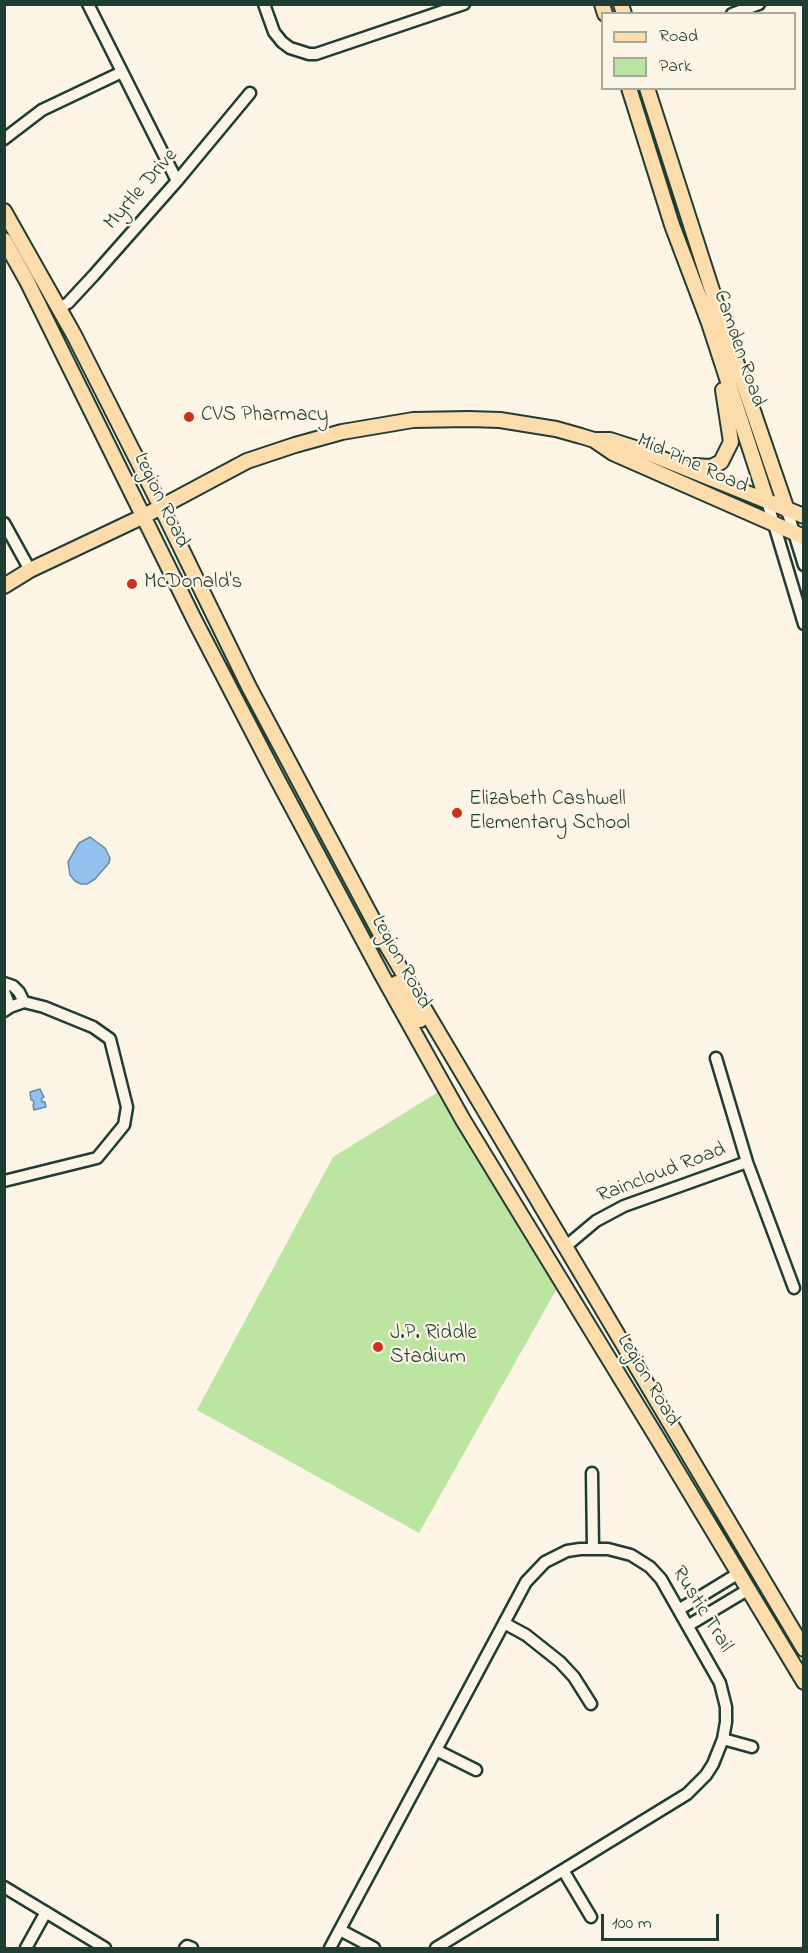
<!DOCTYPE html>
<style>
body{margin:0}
#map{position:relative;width:808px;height:1953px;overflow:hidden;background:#fcf5e5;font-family:"Indie Flower",sans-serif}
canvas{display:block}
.frame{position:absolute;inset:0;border:6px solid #1f3d34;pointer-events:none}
.legend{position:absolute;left:601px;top:12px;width:195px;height:78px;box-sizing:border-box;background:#fcf5e5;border:2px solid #a4ab9e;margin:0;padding:8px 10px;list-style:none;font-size:18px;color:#1f3d34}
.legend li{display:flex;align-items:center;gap:12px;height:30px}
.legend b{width:30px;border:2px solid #a4ab9e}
.scale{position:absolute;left:601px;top:1914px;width:118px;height:27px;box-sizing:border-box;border:3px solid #1f3d34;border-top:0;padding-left:8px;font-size:18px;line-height:21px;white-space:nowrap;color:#1f3d34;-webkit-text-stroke:4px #fcf5e5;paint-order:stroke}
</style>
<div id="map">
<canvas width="808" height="1953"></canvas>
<div class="frame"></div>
<ul class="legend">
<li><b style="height:8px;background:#fcdcab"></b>Road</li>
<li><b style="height:16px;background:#bbe5a1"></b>Park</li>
</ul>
<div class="scale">100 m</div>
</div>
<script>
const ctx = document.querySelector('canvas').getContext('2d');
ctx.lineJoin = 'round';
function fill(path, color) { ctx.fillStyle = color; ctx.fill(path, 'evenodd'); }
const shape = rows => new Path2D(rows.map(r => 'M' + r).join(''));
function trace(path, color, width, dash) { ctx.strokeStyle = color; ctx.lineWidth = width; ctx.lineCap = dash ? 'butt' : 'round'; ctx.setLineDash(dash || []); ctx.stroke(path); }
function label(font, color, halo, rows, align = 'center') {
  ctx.font = font + ' "Indie Flower",sans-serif'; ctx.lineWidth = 4.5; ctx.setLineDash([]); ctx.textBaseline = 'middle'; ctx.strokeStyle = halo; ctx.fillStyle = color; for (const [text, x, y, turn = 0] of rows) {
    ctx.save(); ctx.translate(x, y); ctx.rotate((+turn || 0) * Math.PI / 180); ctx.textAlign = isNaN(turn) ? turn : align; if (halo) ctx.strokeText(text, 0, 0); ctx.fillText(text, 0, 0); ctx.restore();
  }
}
const green = shape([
 [440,1091,560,1283,419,1533,197,1410,333,1157]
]);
const water = shape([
 [90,837,105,848,110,858,109,863,95,879,87,884,81,884,75,881,70,875,68,862,79,843,90,837],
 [40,1089,44,1097,42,1098,42,1102,45,1102,46,1107,34,1110,33,1105,34,1104,33,1100,31,1100,30,1092,40,1089]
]);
const minor = shape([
 [88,4,177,181],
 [264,4,274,32,282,42,290,48,309,54,316,54,464,4],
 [732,14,759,4],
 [4,139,42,110,122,72],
 [59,308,68,303,94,275,177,181,250,93],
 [767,501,804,624],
 [787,510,804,565],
 [4,523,30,570],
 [4,983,13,986,19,992,24,1002],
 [4,991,10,1007],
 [4,1011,10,1007,24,1002],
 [716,1058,747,1162,794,1288],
 [4,1181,97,1158,124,1125,127,1107,110,1039,93,1027,44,1007,24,1002],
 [565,1247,596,1221,624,1206,747,1162],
 [592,1473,593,1548],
 [680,1609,739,1573],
 [504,1623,526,1635,560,1662,574,1677,591,1704],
 [689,1625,749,1589],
 [723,1739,752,1747],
 [436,1750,476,1770],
 [563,1870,591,1917],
 [4,1887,105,1948],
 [340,1930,374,1948],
 [26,1948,46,1912],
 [185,1948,187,1946,192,1948],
 [330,1948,526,1582,545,1562,567,1551,580,1549,608,1549,631,1555,650,1567,661,1579,720,1683,726,1707,726,1722,723,1739,713,1764,706,1775,687,1794,436,1948]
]);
const major = shape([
 [602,4,605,14],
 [621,4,624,14],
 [629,88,672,225,709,323,767,501],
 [647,88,718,309,787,510],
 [4,211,74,335,161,507,249,687,387,946,804,1649],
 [4,240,27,281,195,621,274,773,382,975,463,1120,656,1436,804,1682],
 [594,440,610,440,638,449,804,516],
 [694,466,711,467,721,462,731,442,723,390],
 [4,586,30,570,144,516,247,461,295,445,342,432,413,420,469,419,500,420,556,429,581,436,594,440,613,453,804,537],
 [397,983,420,1020]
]);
const markers = [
 [189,417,6,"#c8321e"],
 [132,584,6,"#c8321e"],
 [457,813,6,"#c8321e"],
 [378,1347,6,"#c8321e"]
];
const streetNames = [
 ["Myrtle Drive",142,190,-49],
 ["Camden Road",738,349,71],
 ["Mid Pine Road",692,465,24],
 ["Legion Road",160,501,64],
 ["Legion Road",400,963,61],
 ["Raincloud Road",662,1174,-21],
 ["Legion Road",647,1381,59],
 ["Rustic Trail",701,1610,58]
];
const poiNames = [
 ["CVS Pharmacy",201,417],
 ["McDonald's",144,584],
 ["Elizabeth Cashwell",469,801],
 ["Elementary School",469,825],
 ["J.P. Riddle",390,1335],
 ["Stadium",390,1359]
];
fill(green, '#bbe5a1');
fill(water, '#94c0ed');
trace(water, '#658ca3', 1.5);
trace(minor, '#1f3d34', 15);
trace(major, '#1f3d34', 18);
trace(minor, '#fcf5e5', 10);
trace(major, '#fcdcab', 14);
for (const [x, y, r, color] of markers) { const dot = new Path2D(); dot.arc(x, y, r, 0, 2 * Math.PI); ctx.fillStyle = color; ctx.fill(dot); trace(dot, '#fcf5e5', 2); }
label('21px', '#1f3d34', '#fcf5e5', streetNames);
label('21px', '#1f3d34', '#fcf5e5', poiNames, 'left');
</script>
